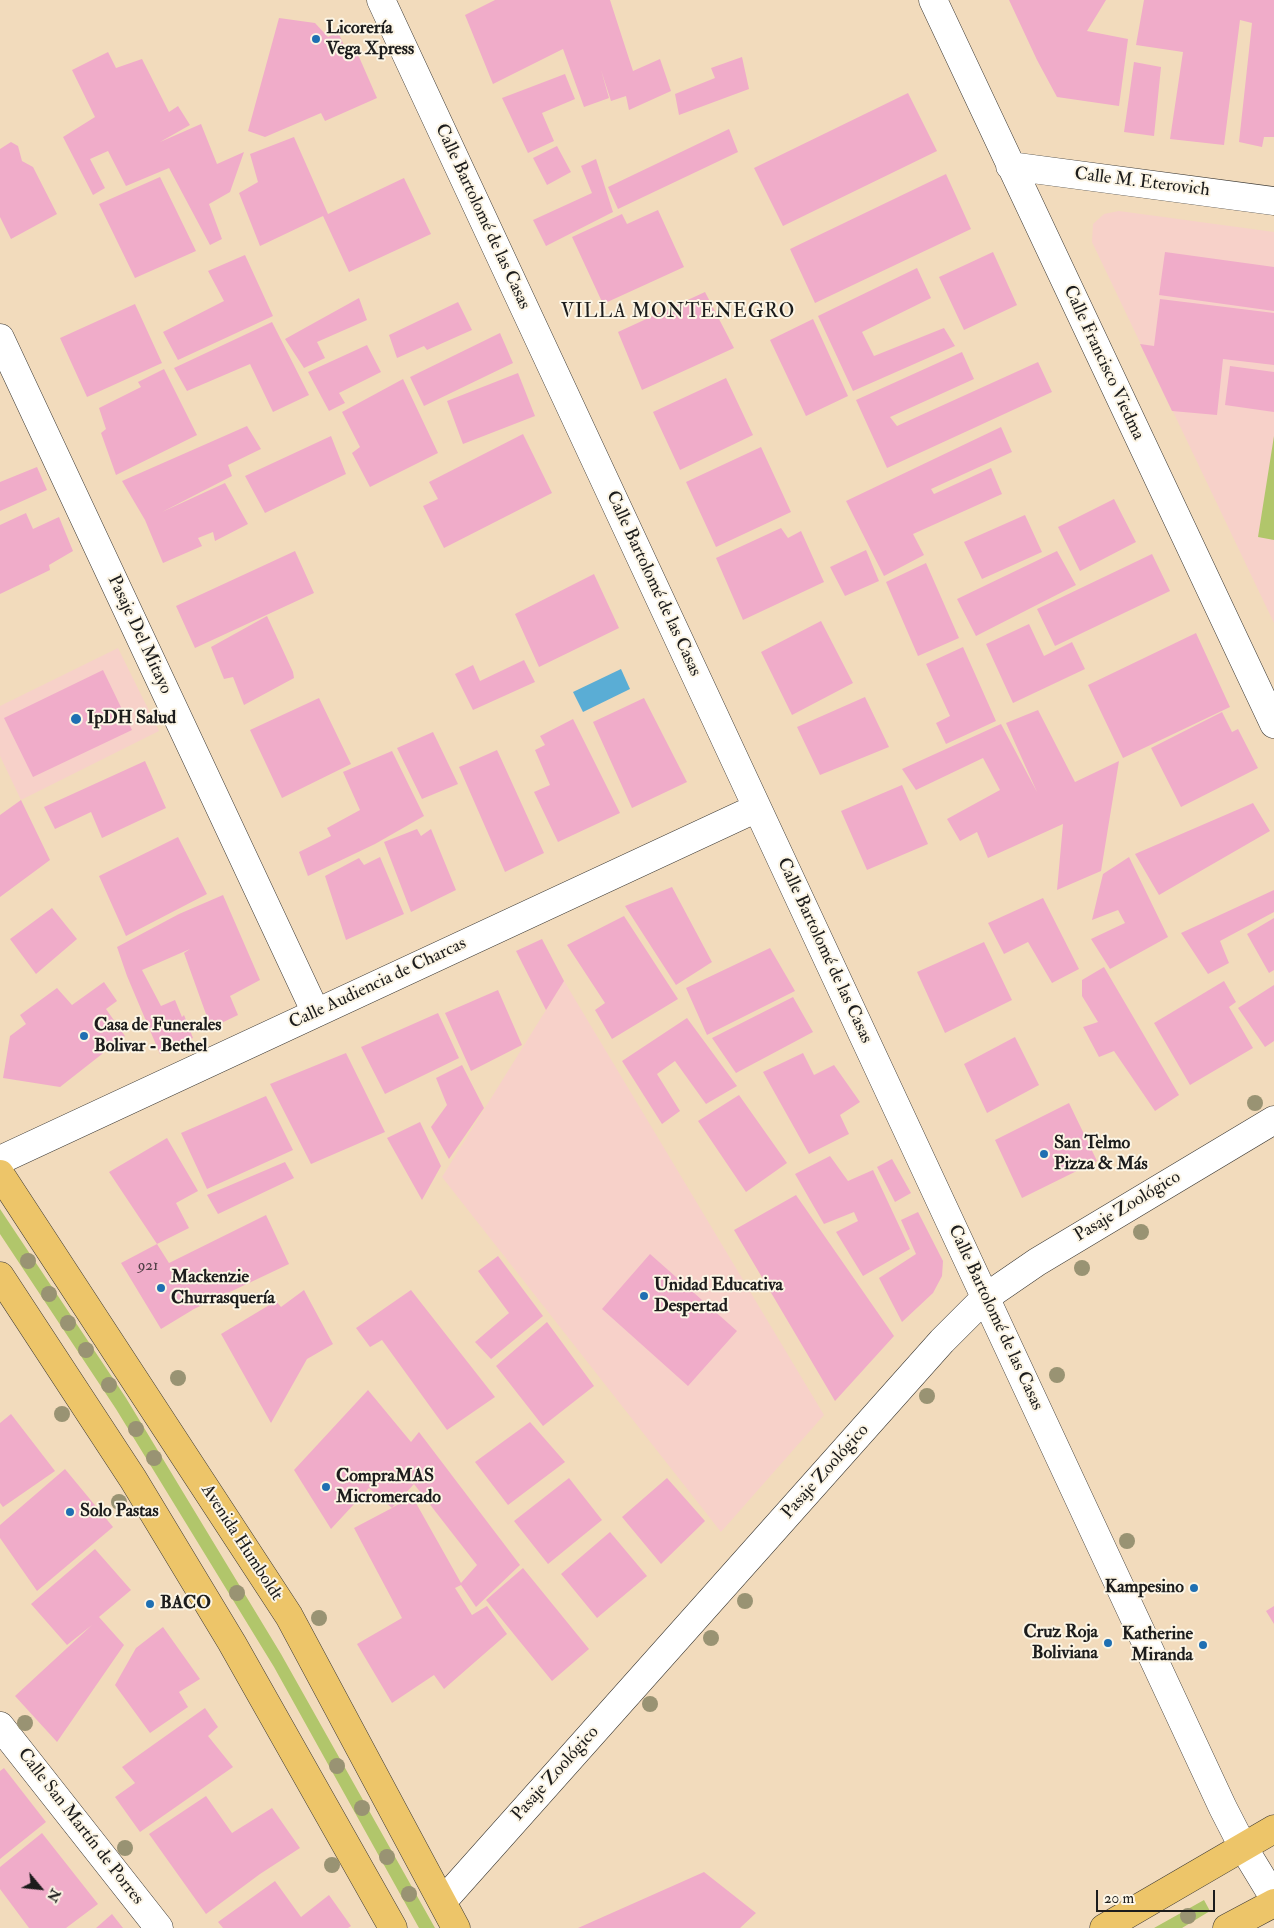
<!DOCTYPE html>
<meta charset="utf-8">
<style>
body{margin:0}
#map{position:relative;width:1274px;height:1928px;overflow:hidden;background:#f2dbbc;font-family:"IM FELL Double Pica",serif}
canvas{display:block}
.north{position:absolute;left:15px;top:1863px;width:50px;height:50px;-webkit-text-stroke:4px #fcf5e5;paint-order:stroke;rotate:118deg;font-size:14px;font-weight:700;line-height:20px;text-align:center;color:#1c1c1c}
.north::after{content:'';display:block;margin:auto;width:18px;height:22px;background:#1c1c1c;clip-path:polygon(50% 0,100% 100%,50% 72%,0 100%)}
.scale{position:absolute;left:1096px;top:1890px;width:119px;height:22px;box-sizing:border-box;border:2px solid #1c1c1c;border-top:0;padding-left:6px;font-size:15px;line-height:18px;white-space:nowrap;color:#1c1c1c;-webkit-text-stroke:4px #fcf5e5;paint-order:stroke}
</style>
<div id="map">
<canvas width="1274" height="1928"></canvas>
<div class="north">N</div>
<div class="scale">20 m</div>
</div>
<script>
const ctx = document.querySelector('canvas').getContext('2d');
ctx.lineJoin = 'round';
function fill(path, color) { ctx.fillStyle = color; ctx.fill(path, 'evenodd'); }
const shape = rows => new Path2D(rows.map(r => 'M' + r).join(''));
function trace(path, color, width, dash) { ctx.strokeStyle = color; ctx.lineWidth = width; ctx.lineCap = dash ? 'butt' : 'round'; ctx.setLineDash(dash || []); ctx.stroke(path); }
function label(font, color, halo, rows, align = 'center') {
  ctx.font = font + ' "IM FELL Double Pica",serif'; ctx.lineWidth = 4; ctx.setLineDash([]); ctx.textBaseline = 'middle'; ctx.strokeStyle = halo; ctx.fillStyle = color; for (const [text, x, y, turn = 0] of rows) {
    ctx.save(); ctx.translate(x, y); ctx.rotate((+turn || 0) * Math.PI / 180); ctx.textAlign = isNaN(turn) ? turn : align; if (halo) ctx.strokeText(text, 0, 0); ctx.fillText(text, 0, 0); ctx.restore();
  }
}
const built = shape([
 [1119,211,1274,232,1274,623,1092,242,1093,224,1104,214],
 [118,648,159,731,21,800,0,756,0,706],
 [564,981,824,1415,721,1532,442,1177]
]);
const green = shape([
 [1274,436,1274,540,1258,537],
 [0,1209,126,1398,281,1654,435,1928,419,1928,274,1667,116,1409,0,1234],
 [1204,1900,1210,1911,1182,1928,1154,1928]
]);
const water = shape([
 [621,669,630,689,583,712,573,692]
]);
const building = shape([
 [495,0,610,0,633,71,660,59,671,91,629,110,626,96,611,101,601,70,609,98,584,107,563,49,493,84,465,15],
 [1009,0,1106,0,1087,31,1128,39,1119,106,1057,97,1037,60],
 [1144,0,1274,0,1274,137,1264,137,1262,147,1239,142,1252,23,1240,20,1224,145,1170,139,1183,52,1136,45],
 [279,18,315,23,328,37,338,32,348,54,356,50,377,98,325,121,321,113,265,137,248,131],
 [108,52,116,68,142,59,169,112,178,106,190,125,160,142,201,124,217,164,244,152,230,192,209,204,222,239,210,245,169,168,126,186,108,151,90,159,105,188,93,195,63,137,95,117,72,70],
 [742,57,749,89,679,115,675,94,715,78,711,68],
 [1134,62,1161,67,1154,136,1124,132],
 [565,74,575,99,542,113,554,141,528,153,502,98],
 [908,93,937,151,783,226,754,168],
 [729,129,738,152,618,209,608,187],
 [294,137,328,214,404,178,431,234,349,272,323,216,260,246,239,193,258,182,250,154],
 [11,142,18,146,22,161,33,167,57,214,11,239,0,217,0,149],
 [557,146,571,172,547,185,533,158],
 [596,159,613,212,546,246,533,220,592,193,581,166],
 [946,174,971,229,815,303,790,249],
 [160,177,196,251,135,278,99,204],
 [658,210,684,267,603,304,572,237,622,214,627,224],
 [993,252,1017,305,964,330,939,277],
 [1165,252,1274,267,1274,311,1159,295],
 [245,255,273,316,178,360,163,332,224,301,208,271],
 [917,268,931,298,862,332,874,356,944,328,955,346,853,391,818,316],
 [705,292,734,348,642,390,618,332],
 [359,298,367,320,317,342,325,358,304,368,285,339],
 [1160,299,1274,313,1274,365,1223,359,1217,415,1172,411,1140,344,1154,346],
 [458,302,472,330,427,350,424,346,397,358,389,335],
 [135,304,162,363,87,397,60,338],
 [813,319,848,396,806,416,770,340],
 [272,322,309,395,273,412,250,364,187,391,174,368],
 [500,333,513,363,424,406,410,377],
 [367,345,381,372,339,393,345,403,329,411,308,372],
 [962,352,974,379,890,417,897,426,1038,362,1052,392,887,468,856,400],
 [1230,366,1274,372,1274,412,1225,405],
 [164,369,197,435,116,475,101,433,106,429,99,408,141,387,138,382],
 [518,373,535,416,463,444,447,401],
 [726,378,753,435,680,470,653,412],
 [403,379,438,453,370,487,352,453,360,447,342,412],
 [247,426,261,449,228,465,232,476,162,512,225,483,248,524,215,541,213,532,198,538,202,546,163,563,145,520,122,481],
 [1001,427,1012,452,931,489,934,494,991,468,1002,494,913,534,924,555,884,576,846,501],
 [523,434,552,493,444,548,423,506,438,499,429,482],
 [331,436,346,474,265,513,245,476],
 [761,447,791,512,716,547,686,482],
 [37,467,47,490,0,511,0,482],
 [1114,499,1136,542,1080,571,1058,527],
 [26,513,33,529,59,517,73,551,49,565,50,570,0,594,0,525],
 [1025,515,1042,552,982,579,964,542],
 [781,528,788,538,801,531,824,582,743,620,716,558],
 [866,550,879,581,845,596,830,567],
 [295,551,314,593,195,648,176,606],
 [1057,551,1076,585,976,636,957,599],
 [1152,554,1170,591,1055,646,1037,609],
 [926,563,959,638,918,656,886,582],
 [594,574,619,628,539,667,515,614],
 [267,616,293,672,294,678,244,705,233,677,224,679,211,647],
 [821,621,853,683,792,715,761,652],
 [1029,624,1044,656,1072,642,1085,669,1013,703,986,644],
 [1196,633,1230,707,1123,758,1088,685],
 [963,647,996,721,946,744,936,723,950,716,926,664],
 [524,660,535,682,473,710,455,674,473,665,480,681],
 [103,670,132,730,33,777,4,718],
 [865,697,889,747,820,775,797,727],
 [319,698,351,764,282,798,250,730],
 [644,698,687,782,632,808,593,722],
 [1038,710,1075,782,1119,761,1101,871,1057,890,1063,824,988,858,977,832,960,841,947,819,1000,790,983,758,916,790,902,769,1001,724,1037,792,1006,723],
 [1222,712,1232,732,1238,729,1258,768,1181,807,1151,748],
 [573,719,620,813,558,842,534,792,550,785,535,750,545,745,540,736],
 [433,732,458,784,422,799,397,748],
 [497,750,544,853,505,872,459,767],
 [392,751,424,816,375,844,308,876,299,852,331,836,327,828,360,810,343,772],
 [145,761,166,808,102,838,91,812,55,829,44,807],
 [902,785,928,844,867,870,841,811],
 [21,800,50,860,0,897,0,815],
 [1253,803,1270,831,1159,895,1135,854],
 [417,829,421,836,431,829,456,890,411,912,384,842],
 [178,837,207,894,126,936,99,876],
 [380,857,404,914,346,940,325,876,359,858,364,865],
 [1129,857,1168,937,1110,969,1091,939,1125,923,1118,910,1092,920,1103,874],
 [672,887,712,962,676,985,625,906],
 [1274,890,1274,912,1220,941,1229,963,1208,974,1181,933],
 [223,895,260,980,230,996,238,1015,211,1028,184,953,190,949,142,970,161,1006,175,1000,182,1017,184,1015,193,1038,160,1054,127,976,117,947,179,914],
 [1043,898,1079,969,1052,983,1028,942,1004,954,988,923],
 [52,908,77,939,36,974,10,939],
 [624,916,678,999,612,1039,595,1010,605,1003,567,945],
 [1274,918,1274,970,1269,973,1247,934],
 [542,939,564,981,546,1010,516,951],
 [984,942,1012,1000,945,1033,917,972],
 [770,948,795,991,707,1035,686,988],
 [1104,967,1179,1095,1155,1111,1114,1051,1099,1057,1083,1027,1098,1022,1082,996,1082,980],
 [1224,981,1236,1002,1229,1007,1253,1048,1190,1085,1154,1023],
 [104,982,117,1001,106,1009,125,1036,60,1087,3,1078,10,1036,26,1024,20,1015,57,988,72,1005],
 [1274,985,1274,1041,1265,1047,1238,1008],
 [498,990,522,1045,471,1071,445,1013],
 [793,997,813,1032,736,1073,712,1038],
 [438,1013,459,1058,385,1094,361,1047],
 [687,1018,737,1086,706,1104,675,1061,657,1074,680,1111,662,1124,622,1061],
 [1015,1037,1039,1085,987,1113,964,1064],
 [346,1053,385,1132,311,1164,270,1084],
 [803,1053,814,1075,834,1065,860,1102,840,1115,849,1134,809,1154,763,1072],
 [462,1065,484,1108,449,1159,431,1127,447,1105,436,1078],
 [739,1095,787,1163,746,1192,698,1121],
 [266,1096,293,1150,207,1189,181,1133],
 [1069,1103,1097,1161,1022,1198,995,1140],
 [420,1122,441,1166,422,1200,387,1138],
 [167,1138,198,1191,176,1203,189,1228,157,1244,109,1172],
 [830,1156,848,1181,873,1170,910,1249,863,1276,836,1232,858,1221,854,1212,824,1224,795,1174],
 [892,1159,911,1193,895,1202,877,1167],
 [285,1162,294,1178,218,1214,207,1195],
 [796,1195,894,1336,835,1401,734,1230],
 [918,1212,943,1261,942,1276,933,1293,902,1322,879,1278,916,1254,901,1220],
 [266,1215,289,1264,194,1309,161,1329,121,1263,157,1244,169,1263],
 [650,1254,737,1331,688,1386,602,1309],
 [498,1256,543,1316,491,1359,475,1342,509,1313,478,1271],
 [304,1290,333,1344,307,1359,271,1423,221,1334,276,1301,281,1307],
 [411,1290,495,1397,447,1430,382,1340,370,1347,356,1328],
 [547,1322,594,1386,543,1426,496,1366],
 [368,1390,411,1442,419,1432,520,1565,476,1607,461,1585,455,1588,472,1615,487,1606,507,1634,444,1689,434,1675,392,1703,357,1644,402,1618,354,1528,392,1508,369,1488,331,1529,294,1470],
 [414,1484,477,1565,461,1583,412,1496,392,1508],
 [11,1414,55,1471,3,1507,0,1503,0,1423],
 [530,1422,565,1462,508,1505,475,1462],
 [65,1469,113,1527,37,1591,0,1538,0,1525],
 [569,1478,602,1520,548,1564,514,1521],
 [667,1478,705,1521,661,1564,622,1517],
 [610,1532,647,1576,597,1618,561,1574],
 [95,1549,131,1590,99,1617,124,1645,57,1742,15,1696,92,1625,67,1645,31,1604],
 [523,1568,589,1649,552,1681,486,1600],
 [1274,1606,1274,1624,1266,1611],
 [163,1627,200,1679,179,1692,188,1707,150,1733,115,1685,136,1648],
 [205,1708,218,1727,208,1736,233,1767,140,1832,115,1797,135,1783,122,1767],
 [4,1768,46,1822,0,1859,0,1771],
 [206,1796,232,1833,272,1808,300,1848,260,1874,206,1914,149,1834],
 [42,1833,98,1904,66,1928,29,1928,0,1889,0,1867],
 [704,1872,756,1913,740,1928,578,1928],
 [275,1881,301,1917,329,1895,351,1926,348,1928,223,1928,218,1922],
 [112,1914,123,1928,96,1928]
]);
const street = shape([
 [381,0,1223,1808,1243,1847,1274,1898],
 [933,0,1274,724],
 [1010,166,1274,201],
 [0,338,316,1013],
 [0,1160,757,808],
 [0,1726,159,1928],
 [443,1901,942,1341,986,1297,1037,1262,1274,1120]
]);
const primary = shape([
 [0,1174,289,1616,456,1928],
 [0,1276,133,1479,232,1643,393,1928],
 [1104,1928,1274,1829],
 [1227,1928,1274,1903]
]);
const trees = [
 [1255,1103],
 [1141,1232],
 [28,1261],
 [1082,1268],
 [49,1294],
 [68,1323],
 [86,1350],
 [1057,1375],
 [178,1378],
 [109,1385],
 [927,1396],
 [62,1414],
 [136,1429],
 [154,1458],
 [119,1502],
 [1127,1541],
 [237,1593],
 [745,1601],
 [319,1618],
 [711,1638],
 [650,1704],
 [25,1723],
 [337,1766],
 [362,1808],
 [125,1848],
 [387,1857],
 [332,1865],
 [409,1894],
 [1188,1916]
];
const markers = [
 [316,39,5,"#1f6fb2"],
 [76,719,6,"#1f6fb2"],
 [84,1036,5,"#1f6fb2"],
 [1044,1154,5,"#1f6fb2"],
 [161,1288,5,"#1f6fb2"],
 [644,1296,5,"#1f6fb2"],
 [326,1487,5,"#1f6fb2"],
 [70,1512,5,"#1f6fb2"],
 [1194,1588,5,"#1f6fb2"],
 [150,1604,5,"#1f6fb2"],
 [1108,1643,5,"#1f6fb2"],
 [1203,1645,5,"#1f6fb2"]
];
const numberNames = [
 ["921",148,1267]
];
const poiNames = [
 ["Licorería",326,29],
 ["Vega Xpress",326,50],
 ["IpDH Salud",87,719],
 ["Casa de Funerales",94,1026],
 ["Bolivar - Bethel",94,1047],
 ["San Telmo",1054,1144],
 ["Pizza & Más",1054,1165],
 ["Mackenzie",171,1278],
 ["Churrasquería",171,1299],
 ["Unidad Educativa",654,1286],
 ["Despertad",654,1307],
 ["CompraMAS",336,1477],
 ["Micromercado",336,1498],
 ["Solo Pastas",80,1512],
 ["Kampesino",1184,1588,"right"],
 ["BACO",160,1604],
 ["Cruz Roja",1098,1633,"right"],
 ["Boliviana",1098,1654,"right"],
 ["Katherine",1193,1635,"right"],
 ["Miranda",1193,1656,"right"]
];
const streetNames = [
 ["Calle M. Eterovich",1142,183,7],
 ["Calle Bartolomé de las Casas",482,217,65],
 ["Calle Francisco Viedma",1103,363,65],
 ["Calle Bartolomé de las Casas",653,584,65],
 ["Pasaje Del Mitayo",139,635,65],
 ["Calle Bartolomé de las Casas",824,951,65],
 ["Calle Audiencia de Charcas",378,984,-25],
 ["Pasaje Zoológico",1128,1207,-31],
 ["Calle Bartolomé de las Casas",995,1318,65],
 ["Pasaje Zoológico",826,1472,-48],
 ["Avenida Humboldt",241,1543,57],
 ["Pasaje Zoológico",556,1774,-48],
 ["Calle San Martín de Porres",80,1827,52]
];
const neighbourhoodNames = [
 ["VILLA MONTENEGRO",678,313]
];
fill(built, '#f7d1c9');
fill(green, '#b1c66b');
fill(water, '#5aadd5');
fill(building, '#f0acc9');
trace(street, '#3c3934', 29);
trace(primary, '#3c3934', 29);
trace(street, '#fff', 28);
trace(primary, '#edc569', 28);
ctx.fillStyle = '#999373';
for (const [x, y] of trees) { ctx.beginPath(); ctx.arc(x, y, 8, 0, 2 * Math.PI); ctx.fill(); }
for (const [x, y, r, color] of markers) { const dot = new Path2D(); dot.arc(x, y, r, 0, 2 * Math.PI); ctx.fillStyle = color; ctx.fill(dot); trace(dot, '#fcf5e5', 2); }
label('15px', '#514047', null, numberNames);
label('bold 18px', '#1c1c1c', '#fcf5e5', poiNames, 'left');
label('18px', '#1c1c1c', '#fcf5e5', streetNames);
ctx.letterSpacing = '1px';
label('19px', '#1c1c1c', '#fcf5e5', neighbourhoodNames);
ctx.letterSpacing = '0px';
</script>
